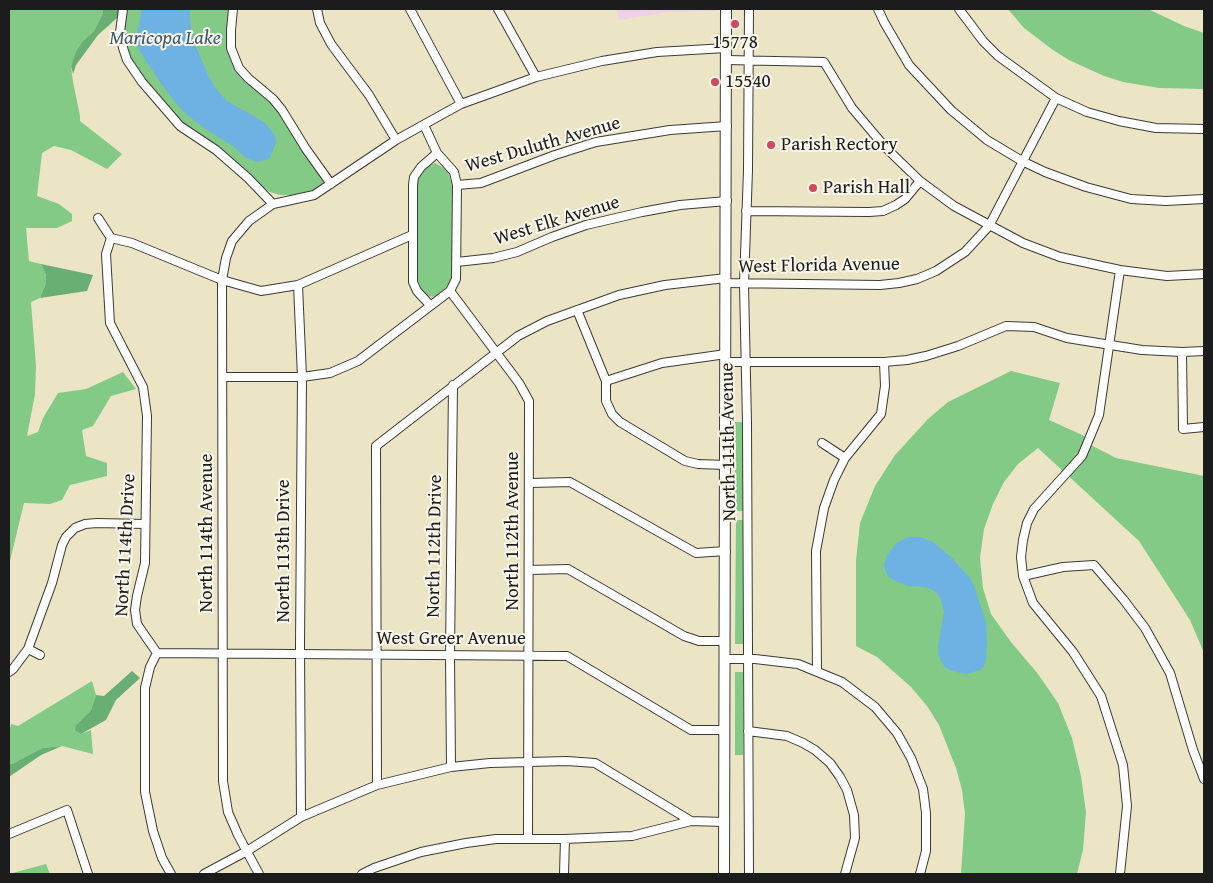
<!DOCTYPE html>
<style>
body{margin:0}
#map{position:relative;width:1213px;height:883px;overflow:hidden;background:#ebe5c6;font-family:"Gentium Book Plus",serif}
canvas{display:block}
.frame{position:absolute;inset:0;border:10px solid #1c1c1c;pointer-events:none}
</style>
<div id="map">
<canvas width="1213" height="883"></canvas>
<div class="frame"></div>
</div>
<script>
const ctx = document.querySelector('canvas').getContext('2d');
ctx.lineJoin = 'round';
function fill(path, color) { ctx.fillStyle = color; ctx.fill(path, 'evenodd'); }
const shape = rows => new Path2D(rows.map(r => 'M' + r).join(''));
function trace(path, color, width, dash) { ctx.strokeStyle = color; ctx.lineWidth = width; ctx.lineCap = dash ? 'butt' : 'round'; ctx.setLineDash(dash || []); ctx.stroke(path); }
function label(font, color, halo, rows, align = 'center') {
  ctx.font = font + ' "Gentium Book Plus",serif'; ctx.lineWidth = 4; ctx.setLineDash([]); ctx.textBaseline = 'middle'; ctx.strokeStyle = halo; ctx.fillStyle = color; for (const [text, x, y, turn = 0] of rows) {
    ctx.save(); ctx.translate(x, y); ctx.rotate((+turn || 0) * Math.PI / 180); ctx.textAlign = isNaN(turn) ? turn : align; if (halo) ctx.strokeText(text, 0, 0); ctx.fillText(text, 0, 0); ctx.restore();
  }
}
const built = shape([
 [617,9,717,9,717,11,669,12,619,20]
]);
const green = shape([
 [9,9,103,9,103,13,94,31,82,42,71,66,73,82,80,116,80,121,122,154,107,169,71,150,54,146,42,153,37,196,59,204,72,214,72,221,57,228,26,228,29,261,41,264,46,275,46,283,40,298,31,302,36,366,35,394,27,436,38,432,43,418,58,393,86,389,123,372,136,389,111,396,93,426,82,430,86,456,107,463,107,476,70,485,62,500,50,504,24,503,9,565],
 [126,9,229,9,227,43,230,57,234,66,236,70,267,98,283,116,302,149,324,179,323,186,302,195,280,195,270,192,254,181,226,153,197,135,181,122,143,78,130,57,123,38],
 [1008,9,1148,9,1184,26,1204,33,1204,89,1159,88,1123,82,1104,76,1069,60,1053,50,1024,28],
 [435,163,444,168,448,172,452,184,453,270,452,277,445,289,435,297,428,296,423,292,416,276,417,185,418,179,424,168],
 [1011,371,1060,383,1049,420,1089,438,1087,443,1116,458,1204,476,1204,653,1190,620,1139,541,1038,448,1018,464,1004,482,993,504,984,529,980,558,983,588,991,614,1011,642,1038,674,1058,703,1072,738,1081,776,1086,812,1083,850,1077,874,961,874,965,814,962,790,956,768,939,725,927,706,911,687,877,657,856,646,856,560,860,523,875,486,895,455,928,419,948,402],
 [735,422,743,422,743,511,735,511],
 [736,520,744,520,743,644,735,644],
 [735,672,743,672,743,755,735,755],
 [92,681,96,695,91,710,76,725,81,734,91,730,93,754,62,746,42,748,12,764,9,764,9,732,11,724,18,726],
 [46,864,50,874,9,874]
]);
const forest = shape([
 [103,9,119,9,117,18,98,35,76,65,73,74,71,66,76,52,82,42,94,31,103,13],
 [41,264,93,275,87,291,40,298,46,283,46,275],
 [132,671,140,678,116,700,106,720,81,734,75,730,76,725,91,710,96,695,104,696],
 [62,746,41,755,9,777,9,764,12,764,42,748]
]);
const water = shape([
 [142,9,190,9,190,22,194,42,208,75,217,90,227,101,264,122,275,135,276,143,269,159,257,162,246,158,233,146,207,130,187,115,179,107,160,82,139,50,137,35],
 [910,537,920,537,933,542,951,557,970,578,974,586,986,622,987,640,986,659,984,666,980,670,966,674,952,671,945,667,941,661,938,654,938,646,944,612,940,597,934,591,926,587,909,586,895,581,889,577,886,572,884,565,887,555,897,543,903,539]
]);
const street = shape([
 [123,9,120,32,123,48,127,60,142,82,180,126,216,150,248,178,273,204],
 [233,9,231,30,231,48,239,68,248,78,273,99,282,110,306,149,331,184],
 [317,9,320,23,331,44,369,95,396,140],
 [410,9,461,104],
 [498,9,536,77],
 [878,9,884,22,909,65,951,110,987,140,1022,161,1045,172,1086,187,1131,199,1166,201,1204,199],
 [959,9,983,41,998,56,1056,98,1087,112,1119,121,1156,128,1204,129],
 [726,60,824,62,852,108,885,147,920,181,954,206,1023,243,1060,257,1120,270,1167,276,1204,274],
 [457,185,481,183,555,155,596,142,670,130,727,126],
 [746,211,869,212,883,211,896,205,905,199,920,181],
 [98,218,111,238,106,254,110,323,143,387,147,416,145,563,137,596,135,610,137,624,157,653],
 [111,238,132,243,222,280,261,291,298,285,412,235],
 [457,262,493,258,517,252,552,237,586,225,642,212,680,205,727,201],
 [1120,270,1099,415,1082,456,1034,509,1027,523,1023,540,1021,557,1023,576,1033,603,1073,652,1101,696,1123,765,1127,806,1120,874],
 [726,283,880,285,899,283,917,279,936,271,965,252,989,226,1056,98],
 [298,285,302,377,300,646,301,817],
 [450,291,519,383,529,401,528,839],
 [430,305,417,291,413,282,413,185,414,177,421,167,437,153],
 [577,310,606,381,606,401,612,414,620,422,685,461,698,464,726,465],
 [1182,352,1183,429,1204,427],
 [726,362,884,362,907,360,926,356,958,346,1006,326,1034,327,1067,338,1142,350,1182,352,1204,351],
 [224,377,302,377,330,373,358,361,450,291,456,279,457,185,454,172,437,153,424,125],
 [606,381,662,363,726,354],
 [822,443,845,458],
 [530,483,570,482,696,553,726,551],
 [529,570,568,569,684,636,699,641,725,641],
 [1023,576,1063,567,1094,565,1123,599,1145,628,1170,673,1193,750,1204,779],
 [28,649,40,655],
 [157,653,567,656,691,730,725,730],
 [157,653,150,667,145,688,145,792,153,831,162,858,171,874],
 [725,659,755,659,798,664,842,682,875,707,897,733,911,758,923,789,926,813,926,851,920,874],
 [817,671,816,551,824,508,834,480,845,458,881,414,885,386,884,362],
 [9,672,13,669,28,649,52,583,62,545,66,537,75,528,85,524,97,523,145,524],
 [748,731,787,736,803,743,815,750,830,763,840,777,847,790,854,815,855,838,845,874],
 [451,767,450,655,453,385],
 [377,785,376,446,518,336,547,321,619,295,665,285,726,278],
 [9,834,67,810,88,874],
 [204,874,247,851,301,817,377,785,451,767,490,763,567,761,595,763,691,821,724,822],
 [259,874,238,835,228,812,223,781,222,280,226,258,232,241,249,221,273,204,314,195,396,140,461,104,536,77,602,61,657,52,726,48],
 [362,874,374,868,421,852,466,843,496,839,565,839,632,836,691,821],
 [564,874,565,839],
 [749,874,747,423,744,284,748,170,749,9]
]);
const secondary = shape([
 [724,874,726,9]
]);
const markers = [
 [735,24,5,"#d1495b"],
 [715,82,5,"#d1495b"],
 [771,145,5,"#d1495b"],
 [813,188,5,"#d1495b"]
];
const poiNames = [
 ["15778",735,43,"center"],
 ["15540",725,82],
 ["Parish Rectory",781,145],
 ["Parish Hall",823,188]
];
const streetNames = [
 ["West Duluth Avenue",543,145,-16],
 ["West Elk Avenue",557,221,-17],
 ["West Florida Avenue",819,266,-1],
 ["North 111th Avenue",729,442,-91],
 ["North 112th Avenue",513,531,-90],
 ["North 114th Avenue",207,533,-90],
 ["North 114th Drive",126,545,-87],
 ["North 112th Drive",435,546,-89],
 ["North 113th Drive",284,551,-90],
 ["West Greer Avenue",451,639]
];
const waterNames = [
 ["Maricopa Lake",165,39]
];
fill(built, '#efd0e6');
fill(green, '#82ca86');
fill(forest, '#69ae73');
fill(water, '#6db2e3');
trace(street, '#3b3a36', 10);
trace(secondary, '#3b3a36', 12);
trace(street, '#fff', 8);
trace(secondary, '#fff', 10);
for (const [x, y, r, color] of markers) { const dot = new Path2D(); dot.arc(x, y, r, 0, 2 * Math.PI); ctx.fillStyle = color; ctx.fill(dot); trace(dot, '#fbf7ec', 2); }
label('19px', '#1c1c1c', '#fbf7ec', poiNames, 'left');
label('19px', '#1c1c1c', '#fbf7ec', streetNames);
label('italic 20px', '#3c586c', '#fbf7ec', waterNames);
</script>
